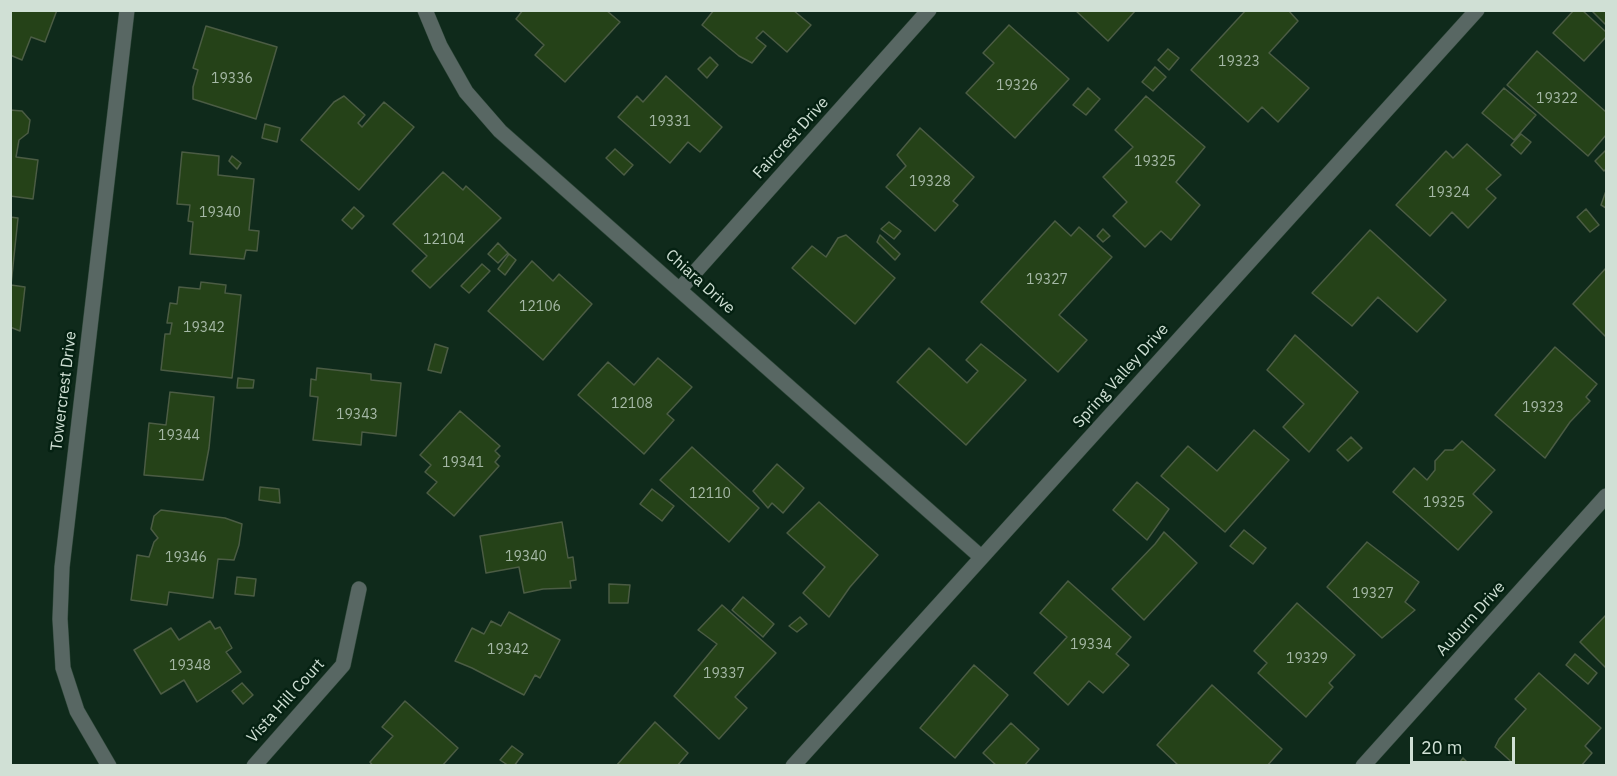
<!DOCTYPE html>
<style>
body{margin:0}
#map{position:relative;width:1617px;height:776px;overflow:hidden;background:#0f2a1b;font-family:"IBM Plex Sans",sans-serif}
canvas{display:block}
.frame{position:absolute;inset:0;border:12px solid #d0e0d5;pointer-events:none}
.scale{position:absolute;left:1410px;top:737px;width:105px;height:27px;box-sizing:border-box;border:3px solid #d0e0d5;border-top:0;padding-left:8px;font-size:18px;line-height:21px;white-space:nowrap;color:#d0e0d5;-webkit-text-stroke:4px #052112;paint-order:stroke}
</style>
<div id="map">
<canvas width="1617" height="776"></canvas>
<div class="frame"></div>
<div class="scale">20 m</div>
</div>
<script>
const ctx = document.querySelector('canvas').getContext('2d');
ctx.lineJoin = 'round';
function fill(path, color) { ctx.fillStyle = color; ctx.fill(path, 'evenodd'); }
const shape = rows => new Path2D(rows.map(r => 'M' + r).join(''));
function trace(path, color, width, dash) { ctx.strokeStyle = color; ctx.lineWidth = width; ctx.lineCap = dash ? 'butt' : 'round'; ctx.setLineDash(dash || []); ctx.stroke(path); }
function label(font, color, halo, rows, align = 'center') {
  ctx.font = font + ' "IBM Plex Sans",sans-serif'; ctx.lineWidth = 5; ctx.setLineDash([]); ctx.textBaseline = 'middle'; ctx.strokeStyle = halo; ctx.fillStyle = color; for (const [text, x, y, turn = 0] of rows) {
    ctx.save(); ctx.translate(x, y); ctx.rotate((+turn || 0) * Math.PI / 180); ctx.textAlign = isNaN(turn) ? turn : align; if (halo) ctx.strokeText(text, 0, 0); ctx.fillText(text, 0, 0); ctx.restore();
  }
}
const building = shape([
 [10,10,57,10,45,42,31,37,22,60,10,55,10,10],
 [523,10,606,10,620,22,565,82,535,55,544,45,516,19,523,10],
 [714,10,793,10,811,25,787,52,763,31,756,38,766,46,752,63,739,56,702,25,714,10],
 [1075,10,1136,10,1108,41,1075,10],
 [1246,10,1288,10,1298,21,1269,53,1309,88,1278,122,1262,107,1248,122,1191,70,1246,10],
 [1574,10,1582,10,1606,32,1606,37,1584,61,1553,33,1574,10],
 [1591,10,1606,10,1606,25,1591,10],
 [1009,25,1069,79,1015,138,966,93,994,63,983,53,1009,25],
 [206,26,277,47,256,119,193,99,193,87,198,70,193,68,206,26],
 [1168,49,1179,58,1169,70,1158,60,1168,49],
 [1537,51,1606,112,1606,135,1588,156,1507,85,1537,51],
 [710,57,718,65,707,78,698,69,710,57],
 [1155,67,1166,77,1153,91,1142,82,1155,67],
 [666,76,722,127,700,152,688,142,670,163,618,117,637,96,643,102,666,76],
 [1088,88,1100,99,1086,115,1073,105,1088,88],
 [1504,88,1536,115,1514,140,1482,113,1504,88],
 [344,96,365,115,358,123,362,127,384,102,414,127,359,190,301,140,334,102,344,96],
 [1146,96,1205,147,1176,182,1200,205,1171,240,1161,231,1145,247,1113,216,1127,202,1103,177,1133,147,1115,130,1146,96],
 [10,110,22,111,30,120,28,133,19,140,16,157,38,160,33,199,10,196,10,110],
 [265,124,280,128,277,142,262,138,265,124],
 [920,128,974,177,953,201,958,205,935,231,886,187,906,166,897,155,920,128],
 [1521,134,1531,142,1521,154,1511,145,1521,134],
 [1467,144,1501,175,1486,189,1496,198,1468,228,1452,212,1430,236,1396,205,1446,151,1453,158,1467,144],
 [615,149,633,165,624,175,606,158,615,149],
 [1606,150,1606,169,1604,171,1595,161,1606,150],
 [182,152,219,156,218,175,254,179,249,230,259,231,257,251,246,250,244,259,190,254,193,222,188,221,190,205,177,204,182,152],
 [232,156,241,163,237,169,229,161,232,156],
 [443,172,463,190,466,186,501,218,430,288,412,271,427,256,393,224,443,172],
 [1606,191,1606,208,1601,205,1606,191],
 [354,207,364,216,352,229,342,220,354,207],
 [1586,209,1599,225,1590,232,1577,217,1586,209],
 [10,217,18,218,11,285,25,287,20,331,10,327,10,217],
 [1055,221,1071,236,1079,227,1112,257,1059,315,1087,340,1058,372,981,302,1055,221],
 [889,222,901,231,894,239,881,229,889,222],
 [1103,229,1110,236,1103,242,1097,236,1103,229],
 [1370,230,1446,300,1417,332,1378,297,1352,326,1312,293,1370,230],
 [846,235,895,278,855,324,792,268,812,246,826,257,838,238,846,235],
 [880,235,900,254,895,260,877,242,880,235],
 [498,243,508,253,498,263,488,254,498,243],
 [509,254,516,260,505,275,498,269,509,254],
 [532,261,553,281,559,274,592,304,543,360,488,311,532,261],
 [482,264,490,271,469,293,461,286,482,264],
 [1606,268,1606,337,1573,304,1606,268],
 [201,282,226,285,225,293,241,295,232,378,161,370,165,334,170,334,172,323,167,323,170,303,177,304,179,287,200,289,201,282],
 [1295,335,1358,392,1309,452,1283,427,1304,404,1267,370,1295,335],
 [435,344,448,348,441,373,428,370,435,344],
 [981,344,1026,380,966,445,897,382,929,348,967,383,978,371,966,360,981,344],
 [1555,347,1597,384,1586,397,1590,401,1570,422,1545,458,1495,415,1555,347],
 [658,358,692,387,667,414,674,420,644,454,578,395,608,362,634,385,658,358],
 [317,368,371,374,371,380,401,383,396,436,362,432,361,445,313,440,318,397,310,396,311,379,316,380,317,368],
 [238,378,254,380,253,388,237,388,238,378],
 [170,392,214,397,209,448,203,480,144,475,149,423,166,425,170,392],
 [460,411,500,446,495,451,500,456,495,462,499,466,454,516,427,493,437,482,425,472,431,465,420,455,460,411],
 [1254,430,1289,460,1225,532,1161,476,1188,446,1217,471,1254,430],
 [1351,437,1362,448,1348,461,1337,450,1351,437],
 [1462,441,1495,470,1473,494,1492,512,1458,550,1393,492,1414,468,1427,480,1435,470,1435,461,1445,450,1453,450,1462,441],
 [692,447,759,508,729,542,660,480,692,447],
 [777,464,804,488,783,513,772,503,768,508,753,491,777,464],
 [1137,482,1169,509,1147,540,1113,510,1137,482],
 [260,487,279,489,280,503,259,500,260,487],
 [652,489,674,506,662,521,640,504,652,489],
 [819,502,878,555,850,587,829,617,803,593,825,567,787,533,819,502],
 [161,510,225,518,242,524,239,545,234,560,218,559,213,598,169,592,167,605,131,600,137,555,149,557,154,542,158,538,151,529,154,516,161,510],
 [562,522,568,558,573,557,576,580,570,581,571,588,543,589,524,593,519,567,486,573,480,536,562,522],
 [1244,530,1266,548,1253,564,1230,546,1244,530],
 [1164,532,1197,563,1144,620,1112,589,1155,544,1164,532],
 [1367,542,1419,582,1405,602,1415,610,1382,638,1327,587,1367,542],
 [237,577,256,579,254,596,235,594,237,577],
 [1068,581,1131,637,1116,654,1129,665,1103,693,1089,681,1068,705,1034,673,1067,637,1040,613,1068,581],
 [609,584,630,585,628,603,609,603,609,584],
 [743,597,774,624,763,637,732,610,743,597],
 [1297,603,1355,655,1329,683,1333,687,1306,717,1258,673,1267,663,1254,651,1297,603],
 [722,605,776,653,735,697,747,708,719,739,674,696,717,644,698,630,722,605],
 [509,612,560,640,540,678,535,675,524,695,472,668,455,661,472,628,484,634,491,621,501,626,509,612],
 [1606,615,1606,668,1580,642,1606,615],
 [800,617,807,624,797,632,789,626,800,617],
 [210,621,215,629,220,627,232,648,226,652,241,672,197,702,184,680,161,694,134,650,171,628,179,640,210,621],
 [1575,654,1597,673,1588,684,1566,665,1575,654],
 [974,665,1008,695,955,758,920,728,974,665],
 [1539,673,1601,728,1585,746,1592,753,1581,766,1516,766,1495,747,1499,739,1526,709,1515,699,1539,673],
 [242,683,253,695,243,704,232,691,242,683],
 [1212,685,1282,749,1267,766,1179,766,1157,745,1212,685],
 [405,701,458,748,442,766,373,766,370,762,393,736,382,727,405,701],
 [655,722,688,753,677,766,616,766,655,722],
 [1011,723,1039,749,1024,766,997,766,983,753,1011,723],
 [512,746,523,754,514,766,509,766,500,760,512,746],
 [1463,758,1471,766,1457,766,1463,758]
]);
const minor = shape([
 [425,10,440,46,466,92,500,131,981,557],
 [680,289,929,10],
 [109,766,77,711,63,668,60,619,62,567,127,10],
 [254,766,343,665,359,589],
 [793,766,1477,10],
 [1363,766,1606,496]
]);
const numberNames = [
 ["19323",1239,62],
 ["19336",232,79],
 ["19326",1017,86],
 ["19322",1557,99],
 ["19331",670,122],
 ["19325",1155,162],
 ["19328",930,182],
 ["19324",1449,193],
 ["19340",220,213],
 ["12104",444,240],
 ["19327",1047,280],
 ["12106",540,307],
 ["19342",204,328],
 ["12108",632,404],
 ["19323",1543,408],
 ["19343",357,415],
 ["19344",179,436],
 ["19341",463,463],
 ["12110",710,494],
 ["19325",1444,503],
 ["19340",526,557],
 ["19346",186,558],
 ["19327",1373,594],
 ["19334",1091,645],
 ["19342",508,650],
 ["19329",1307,659],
 ["19348",190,666],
 ["19337",724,674]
];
const streetNames = [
 ["Faircrest Drive",791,138,-48],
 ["Chiara Drive",700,282,42],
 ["Spring Valley Drive",1121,376,-48],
 ["Towercrest Drive",64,391,-83],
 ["Auburn Drive",1471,619,-48],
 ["Vista Hill Court",286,701,-48]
];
fill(building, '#254218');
trace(building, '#4b5c44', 1.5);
trace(minor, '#2e4739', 16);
trace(minor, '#586763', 15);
label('14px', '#a5b8a6', null, numberNames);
label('16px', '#d0e0d5', '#052112', streetNames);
</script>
